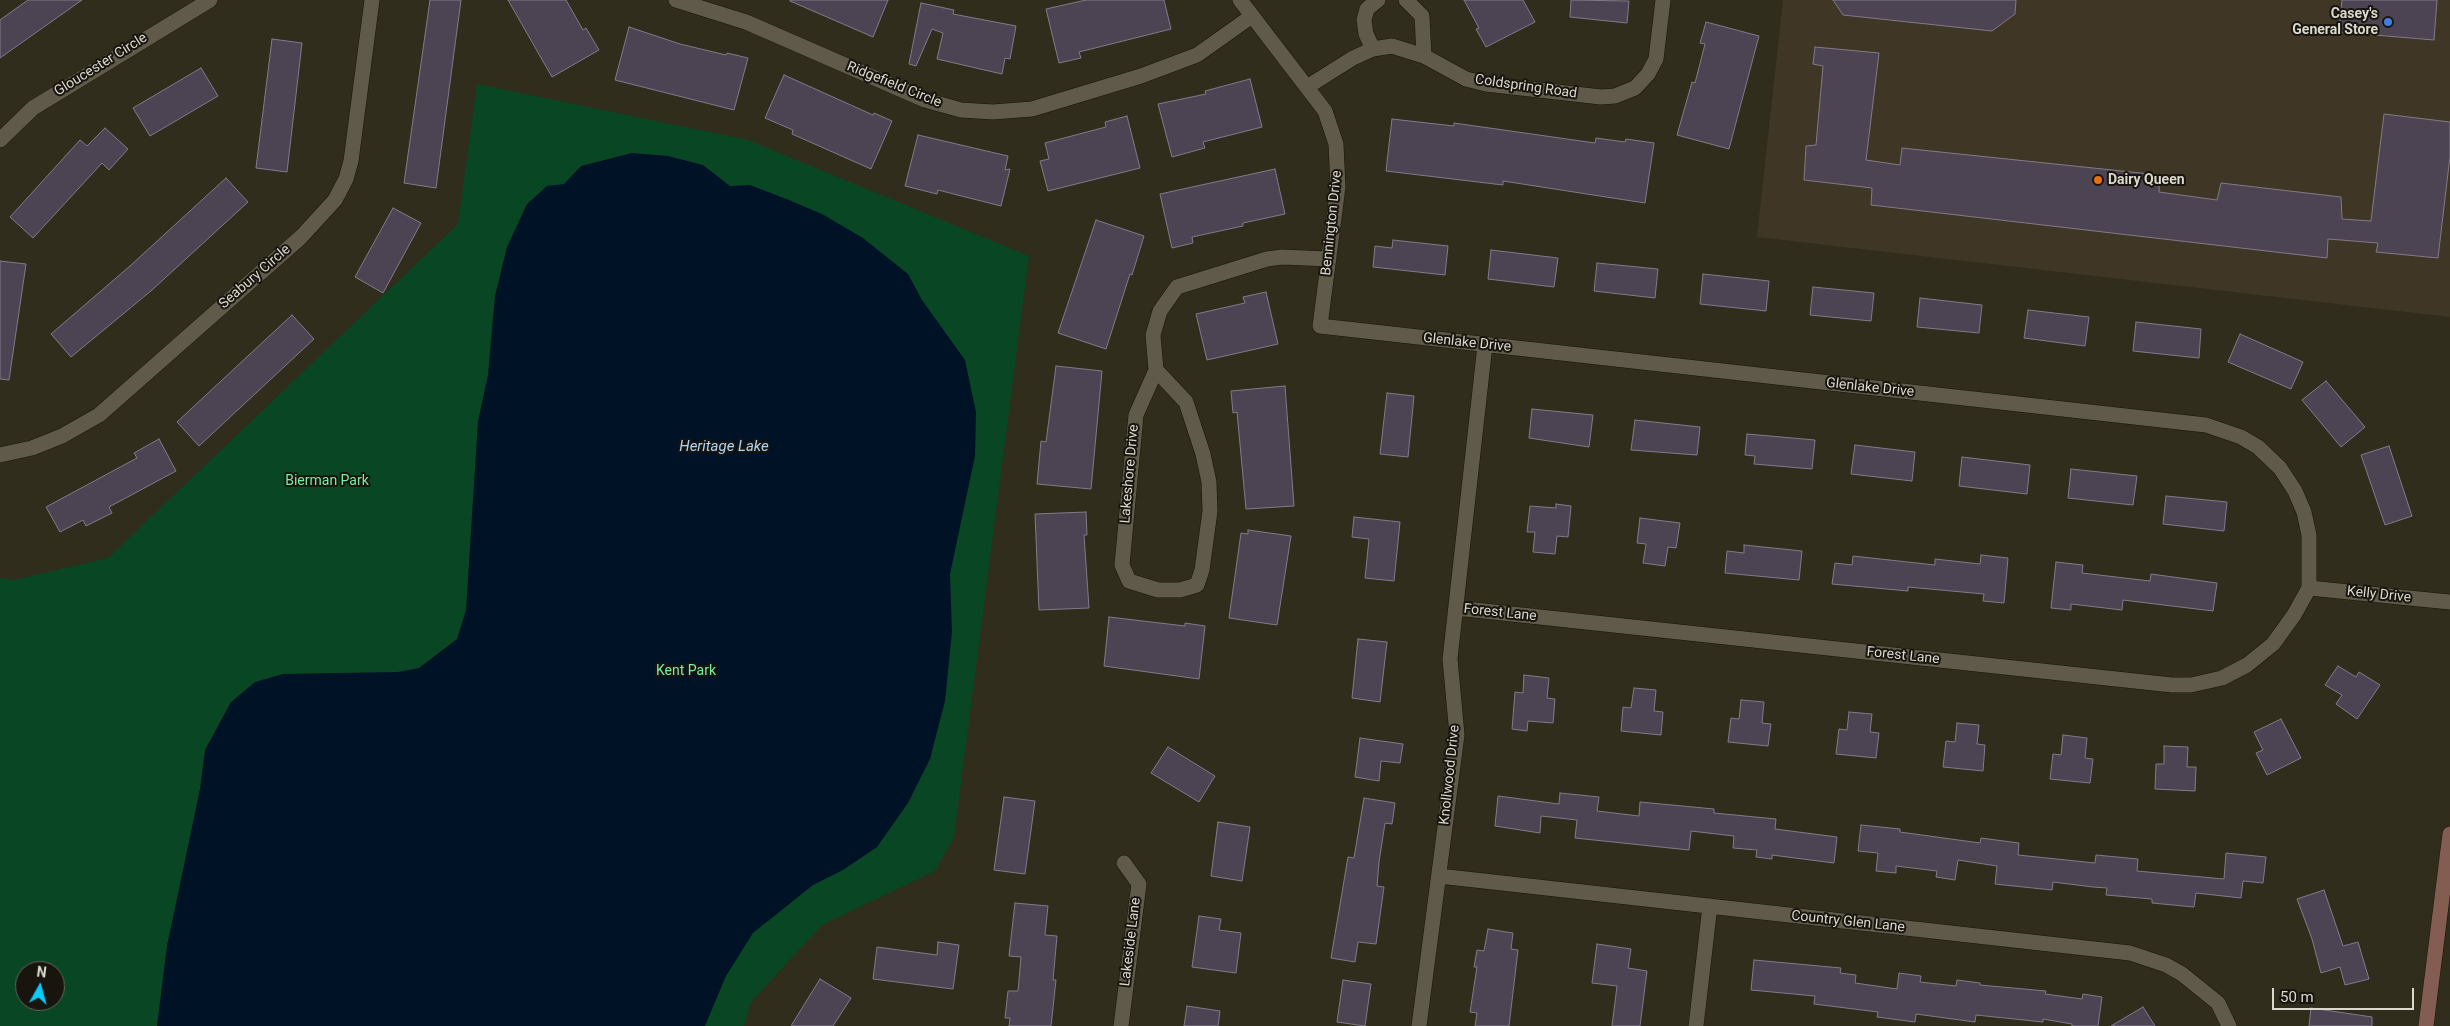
<!DOCTYPE html>
<style>
body{margin:0}
#map{position:relative;width:2450px;height:1026px;overflow:hidden;background:#312d1d;font-family:Roboto,sans-serif}
canvas{display:block}
.north{position:absolute;left:15px;top:961px;width:50px;height:50px;box-sizing:border-box;background:#17150e;border:1px solid #65635b;border-radius:50%;rotate:7deg;font-size:14px;font-weight:700;line-height:20px;text-align:center;color:#dbd8ce}
.north::after{content:'';display:block;margin:auto;width:18px;height:22px;background:#08cbfa;clip-path:polygon(50% 0,100% 100%,50% 72%,0 100%)}
.scale{position:absolute;left:2272px;top:988px;width:142px;height:22px;box-sizing:border-box;border:2px solid #dbd8ce;border-top:0;padding-left:6px;font-size:15px;line-height:18px;white-space:nowrap;color:#dbd8ce;-webkit-text-stroke:4px #17150e;paint-order:stroke}
</style>
<div id="map">
<canvas width="2450" height="1026"></canvas>
<div class="north">N</div>
<div class="scale">50 m</div>
</div>
<script>
const ctx = document.querySelector('canvas').getContext('2d');
ctx.lineJoin = 'round';
function fill(path, color) { ctx.fillStyle = color; ctx.fill(path, 'evenodd'); }
const shape = rows => new Path2D(rows.map(r => 'M' + r).join(''));
function trace(path, color, width, dash) { ctx.strokeStyle = color; ctx.lineWidth = width; ctx.lineCap = dash ? 'butt' : 'round'; ctx.setLineDash(dash || []); ctx.stroke(path); }
function label(font, color, halo, rows, align = 'center') {
  ctx.font = font + ' Roboto,sans-serif'; ctx.lineWidth = 4; ctx.setLineDash([]); ctx.textBaseline = 'middle'; ctx.strokeStyle = halo; ctx.fillStyle = color; for (const [text, x, y, turn = 0] of rows) {
    ctx.save(); ctx.translate(x, y); ctx.rotate((+turn || 0) * Math.PI / 180); ctx.textAlign = isNaN(turn) ? turn : align; if (halo) ctx.strokeText(text, 0, 0); ctx.fillText(text, 0, 0); ctx.restore();
  }
}
const commercial = shape([
 [1783,0,2450,0,2450,317,1757,237]
]);
const green = shape([
 [477,84,748,140,1029,256,954,837,935,871,822,925,751,1002,744,1026,0,1026,0,578,14,580,108,558,458,224],
 [25,971,55,971,55,1001,25,1001]
]);
const water = shape([
 [632,153,668,156,703,165,730,186,750,185,789,200,822,214,863,238,908,274,922,300,965,360,976,412,975,456,950,574,952,632,945,701,930,759,908,803,877,847,843,870,813,885,753,933,726,976,705,1026,157,1026,167,946,200,789,205,750,231,702,255,682,283,674,398,672,419,668,457,639,466,610,478,421,488,375,495,296,507,247,527,204,547,186,564,184,581,166]
]);
const building = shape([
 [28,0,82,0,0,58,0,20,28,0],
 [430,0,461,0,436,188,404,183,430,0],
 [508,0,566,0,583,30,586,28,599,50,552,77,508,0],
 [888,0,873,37,790,1,790,0,888,0],
 [1086,0,1164,0,1171,29,1079,52,1081,58,1059,63,1046,9,1086,0],
 [1464,0,1523,0,1535,22,1486,47,1476,29,1479,28,1464,0],
 [1571,0,1629,1,1627,23,1570,17,1571,0],
 [1833,0,2016,0,2015,14,1992,31,1843,15,1833,0],
 [2342,0,2437,0,2434,40,2339,32,2342,0],
 [921,3,954,10,953,14,1016,26,1010,59,1005,58,1002,74,937,59,943,33,932,29,916,66,909,64,921,3],
 [1706,22,1759,36,1729,149,1677,135,1692,82,1695,83,1705,44,1700,43,1706,22],
 [629,27,680,44,726,55,727,53,748,58,734,110,615,80,629,27],
 [272,39,302,43,287,172,256,168,272,39],
 [1815,47,1879,53,1866,160,1900,165,1902,148,2160,175,2159,192,2217,200,2221,183,2341,197,2342,219,2371,221,2384,114,2450,122,2450,156,2438,258,2376,252,2378,243,2328,239,2327,258,1871,205,1872,188,1804,180,1806,146,1816,145,1823,66,1813,64,1815,47],
 [201,68,218,96,150,136,133,108,201,68],
 [784,75,873,115,874,113,892,121,871,169,792,134,793,130,765,118,784,75],
 [1250,79,1262,127,1203,142,1205,148,1172,157,1158,104,1206,94,1205,91,1250,79],
 [1127,116,1140,168,1048,191,1040,161,1049,159,1045,143,1106,127,1105,122,1127,116],
 [1392,119,1454,126,1454,123,1595,143,1596,138,1625,142,1626,139,1654,143,1645,203,1503,181,1503,185,1386,171,1392,119],
 [105,128,128,149,109,170,102,163,33,238,10,217,80,140,87,146,105,128],
 [918,135,1008,156,1005,170,1010,169,1001,206,938,190,937,194,905,186,918,135],
 [1275,169,1285,214,1243,223,1243,226,1192,237,1193,243,1172,248,1160,194,1275,169],
 [226,178,248,202,152,290,71,357,51,334,130,266,226,178],
 [393,208,421,223,383,293,355,277,393,208],
 [1096,220,1144,236,1132,275,1130,274,1106,349,1058,333,1096,220],
 [1393,240,1448,246,1445,275,1373,267,1375,246,1392,248,1393,240],
 [1491,250,1558,258,1554,287,1488,279,1491,250],
 [0,261,26,264,9,380,0,379,0,261],
 [1597,263,1658,269,1655,298,1594,291,1597,263],
 [1703,274,1769,281,1766,311,1700,304,1703,274],
 [1813,287,1874,293,1871,321,1810,315,1813,287],
 [1266,292,1278,344,1207,360,1196,314,1245,303,1243,297,1266,292],
 [1920,298,1982,305,1979,333,1917,327,1920,298],
 [2028,310,2089,317,2085,346,2024,338,2028,310],
 [292,315,314,339,199,446,177,422,292,315],
 [2136,322,2201,329,2199,358,2133,351,2136,322],
 [2240,334,2303,362,2291,389,2228,362,2240,334],
 [1056,366,1102,371,1091,489,1037,484,1041,441,1046,442,1056,366],
 [2326,381,2365,427,2341,447,2302,400,2326,381],
 [1285,386,1294,506,1246,509,1237,412,1233,413,1231,391,1285,386],
 [1387,393,1414,396,1408,457,1380,454,1387,393],
 [1532,409,1593,415,1589,447,1529,438,1532,409],
 [1635,420,1700,427,1697,455,1631,450,1635,420],
 [1747,434,1815,440,1812,469,1754,464,1755,456,1745,455,1747,434],
 [159,439,176,471,109,507,112,513,86,526,83,520,60,532,46,507,137,458,134,453,159,439],
 [1855,445,1915,452,1912,481,1851,474,1855,445],
 [2389,446,2412,516,2385,525,2361,455,2389,446],
 [1962,457,2030,465,2027,494,1959,486,1962,457],
 [2071,469,2137,476,2133,505,2068,498,2071,469],
 [2166,496,2227,502,2224,531,2163,524,2166,496],
 [1556,504,1571,506,1568,537,1557,536,1555,554,1533,552,1535,532,1527,532,1530,506,1556,508,1556,504],
 [1086,512,1087,535,1084,535,1089,608,1039,610,1035,514,1086,512],
 [1354,517,1400,522,1394,581,1365,578,1369,539,1352,537,1354,517],
 [1640,518,1680,523,1676,548,1668,547,1665,566,1643,563,1646,544,1637,543,1640,518],
 [1248,530,1291,536,1277,625,1229,618,1241,533,1248,534,1248,530],
 [1744,545,1802,551,1799,580,1725,573,1727,551,1744,553,1744,545],
 [1981,555,2008,558,2004,603,1983,601,1984,594,1908,587,1908,591,1832,584,1835,563,1852,565,1853,556,1935,565,1935,559,1980,564,1981,555],
 [2056,562,2083,565,2082,573,2150,581,2151,574,2217,583,2213,611,2123,600,2122,610,2071,604,2071,610,2051,608,2056,562],
 [1109,617,1185,626,1185,623,1205,626,1199,679,1104,666,1109,617],
 [1358,639,1387,642,1380,702,1352,698,1358,639],
 [2338,666,2356,677,2359,672,2380,685,2357,719,2336,704,2342,695,2325,685,2338,666],
 [1524,675,1549,678,1547,698,1555,699,1553,723,1528,721,1527,731,1512,729,1515,692,1523,693,1524,675],
 [1634,688,1656,690,1654,711,1663,712,1661,735,1621,731,1623,707,1631,708,1634,688],
 [1741,700,1764,702,1762,723,1771,724,1768,746,1728,742,1731,718,1739,719,1741,700],
 [1849,712,1872,714,1870,732,1879,733,1876,758,1836,754,1839,729,1847,730,1849,712],
 [2281,719,2301,758,2267,775,2256,753,2263,750,2254,732,2281,719],
 [1957,723,1979,725,1977,744,1985,745,1983,771,1943,767,1946,741,1955,742,1957,723],
 [2063,735,2087,738,2085,758,2093,759,2090,783,2050,779,2053,754,2061,755,2063,735],
 [1360,738,1403,744,1400,763,1381,761,1379,781,1355,777,1360,738],
 [2164,746,2188,747,2187,767,2196,767,2195,791,2155,789,2156,764,2164,764,2164,746],
 [1168,747,1215,776,1199,802,1151,773,1168,747],
 [1560,793,1599,797,1597,811,1639,816,1640,802,1714,809,1714,813,1776,819,1775,829,1837,837,1834,863,1772,855,1772,859,1756,857,1757,850,1733,848,1734,836,1691,831,1689,850,1575,838,1577,820,1541,816,1540,833,1495,826,1498,796,1559,804,1560,793],
 [1004,797,1035,801,1025,874,994,870,1004,797],
 [1364,798,1395,803,1392,824,1385,823,1379,862,1377,886,1384,887,1376,944,1358,942,1355,962,1331,958,1348,857,1354,858,1364,798],
 [1218,822,1250,827,1242,881,1211,876,1218,822],
 [1861,825,1900,829,1900,832,1980,843,1981,838,2019,843,2018,855,2095,863,2096,855,2138,859,2137,871,2224,879,2226,853,2266,857,2263,883,2243,881,2241,898,2196,893,2194,907,2152,903,2152,899,2106,895,2107,888,2093,887,2053,882,2052,890,1995,884,1997,866,1958,860,1955,880,1936,877,1937,871,1896,866,1896,873,1876,871,1878,853,1858,851,1861,825],
 [2324,890,2343,946,2358,942,2369,979,2345,985,2340,967,2321,973,2312,939,2297,899,2324,890],
 [1015,903,1048,906,1045,935,1057,936,1053,980,1056,980,1051,1026,1009,1026,1010,1018,1005,1018,1008,991,1018,991,1021,957,1009,956,1015,903],
 [1199,916,1221,919,1219,930,1241,933,1236,973,1192,967,1199,916],
 [1488,929,1513,933,1511,949,1518,950,1509,1026,1475,1026,1477,1013,1470,1012,1477,967,1474,967,1477,950,1484,951,1488,929],
 [938,942,959,945,953,989,873,979,877,947,937,955,938,942],
 [1597,944,1631,949,1628,968,1647,971,1640,1026,1612,1026,1617,986,1592,983,1597,944],
 [1754,960,1841,968,1840,973,1856,975,1855,983,1897,989,1899,973,1921,976,1920,982,1956,986,1957,980,1980,983,1980,985,2046,991,2045,994,2082,999,2083,994,2102,997,2098,1026,2072,1026,2072,1024,2043,1019,2043,1022,1976,1015,1975,1022,1916,1014,1915,1022,1877,1017,1878,1012,1814,1004,1815,996,1751,990,1754,960],
 [820,979,851,998,833,1026,791,1026,820,979],
 [1343,980,1371,984,1365,1026,1337,1022,1343,980],
 [1187,1006,1220,1011,1218,1026,1184,1026,1187,1006],
 [2143,1007,2155,1026,2111,1026,2143,1007],
 [2311,1008,2372,1017,2372,1026,2309,1026,2311,1008]
]);
const minor = shape([
 [676,0,746,22,925,100,961,110,993,112,1032,109,1141,76,1197,55,1252,16],
 [1240,0,1325,111,1336,144,1338,187,1320,326,2206,425,2241,437,2258,447,2280,468,2295,491,2304,512,2309,535,2309,588,2294,615,2273,644,2247,665,2222,678,2191,685,2172,685,1456,608],
 [1406,0,1422,16,1424,56],
 [1373,49,1366,34,1364,20,1367,9,1378,0],
 [1307,87,1353,58,1373,49,1392,46,1424,56,1466,79,1486,84,1601,97,1615,96,1635,88,1648,74,1656,59,1663,0],
 [0,140,33,108,210,0],
 [1156,370,1186,402,1203,454,1209,482,1210,511,1202,570,1197,585,1180,590,1158,590,1129,581,1122,565,1136,415,1156,370,1153,335,1160,311,1177,287,1267,259,1282,257,1329,259],
 [0,455,32,448,62,436,99,415,301,237,335,200,346,179,351,161,372,0],
 [2309,588,2450,602],
 [1439,876,2130,953,2166,965,2182,974,2218,1003,2229,1026],
 [1121,1026,1139,884,1124,863],
 [1419,1026,1457,735,1450,659,1485,345],
 [1696,1026,1710,906]
]);
const secondary = shape([
 [2426,1026,2450,834]
]);
const markers = [
 [2388,22,5,"#3f7fe0"],
 [2098,180,5,"#e8710a"]
];
const poiNames = [
 ["Casey's",2378,14],
 ["General Store",2378,30],
 ["Dairy Queen",2108,180,"left"]
];
const streetNames = [
 ["Gloucester Circle",101,65,-32],
 ["Ridgefield Circle",894,85,22],
 ["Coldspring Road",1526,87,8],
 ["Bennington Drive",1332,223,-84],
 ["Seabury Circle",255,277,-41],
 ["Glenlake Drive",1467,343,6],
 ["Glenlake Drive",1870,388,6],
 ["Lakeshore Drive",1130,474,-85],
 ["Kelly Drive",2379,595,6],
 ["Forest Lane",1500,613,6],
 ["Forest Lane",1903,656,6],
 ["Knollwood Drive",1450,775,-84],
 ["Country Glen Lane",1848,922,6],
 ["Lakeside Lane",1131,942,-83]
];
const parkNames = [
 ["Bierman Park",327,481],
 ["Kent Park",686,671]
];
const waterNames = [
 ["Heritage Lake",724,447]
];
fill(commercial, '#3f3625');
fill(green, '#094624');
fill(water, '#001225');
fill(building, '#4d4453');
trace(building, '#837a8a', 1);
trace(minor, '#191507', 16);
trace(secondary, '#191507', 16);
trace(minor, '#5f5a49', 15);
trace(secondary, '#845d52', 15);
for (const [x, y, r, color] of markers) { const dot = new Path2D(); dot.arc(x, y, r, 0, 2 * Math.PI); ctx.fillStyle = color; ctx.fill(dot); trace(dot, '#17150e', 2); }
label('bold 14px', '#dbd8ce', '#17150e', poiNames, 'right');
label('14px', '#dbd8ce', '#17150e', streetNames);
label('14px', '#7aeda0', '#17150e', parkNames);
label('italic 15px', '#b0d2f4', '#17150e', waterNames);
</script>
